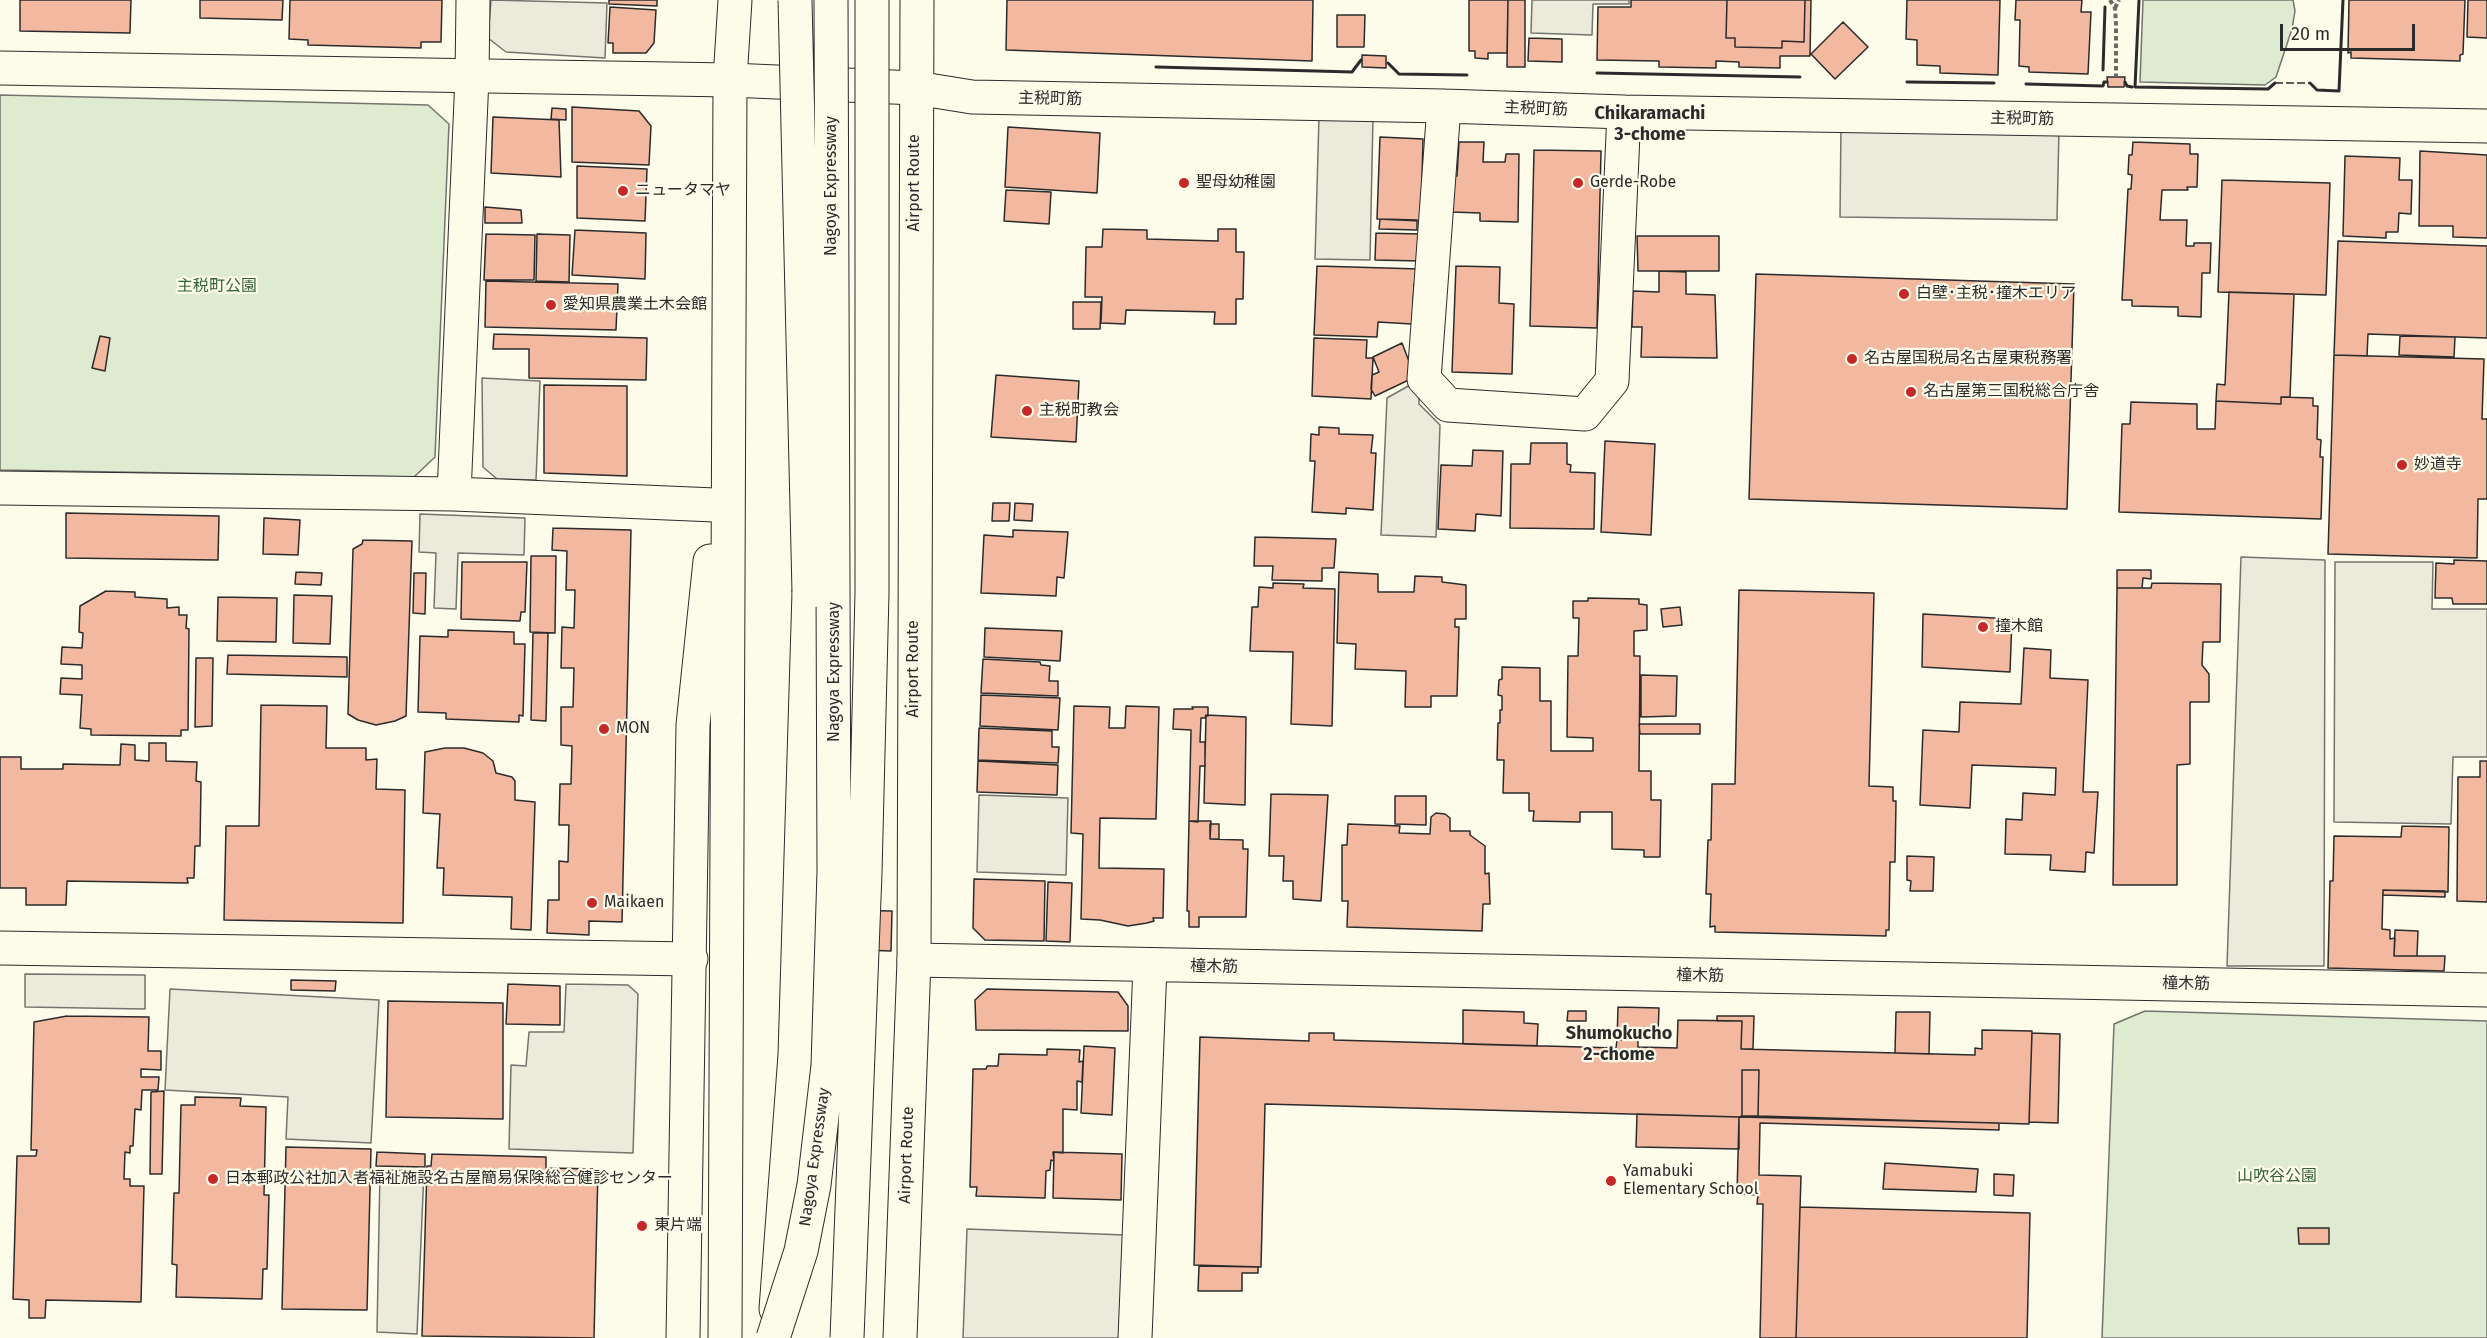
<!DOCTYPE html>
<meta charset="utf-8">
<style>
body{margin:0}
#map{position:relative;width:2487px;height:1338px;overflow:hidden;background:#fdfbea;font-family:"Fira Sans",sans-serif}
canvas{display:block}
.scale{position:absolute;left:2280px;top:24px;width:135px;height:27px;box-sizing:border-box;border:3px solid #2b2b2b;border-top:0;padding-left:8px;font-size:18px;line-height:21px;white-space:nowrap;color:#2b2b2b;-webkit-text-stroke:4px #fdfbea;paint-order:stroke}
</style>
<div id="map">
<canvas width="2487" height="1338"></canvas>
<div class="scale">20 m</div>
</div>
<script>
const ctx = document.querySelector('canvas').getContext('2d');
ctx.lineJoin = 'round';
function fill(path, color) { ctx.fillStyle = color; ctx.fill(path, 'evenodd'); }
const shape = rows => new Path2D(rows.map(r => 'M' + r).join(''));
function trace(path, color, width, dash) { ctx.strokeStyle = color; ctx.lineWidth = width; ctx.lineCap = dash ? 'butt' : 'round'; ctx.setLineDash(dash || []); ctx.stroke(path); }
function label(font, color, halo, rows, align = 'center') {
  ctx.font = font + ' "Fira Sans","Noto Sans JP",sans-serif'; ctx.lineWidth = 4.5; ctx.setLineDash([]); ctx.textBaseline = 'middle'; ctx.strokeStyle = halo; ctx.fillStyle = color; for (const [text, x, y, turn = 0] of rows) {
    ctx.save(); ctx.translate(x, y); ctx.rotate((+turn || 0) * Math.PI / 180); ctx.textAlign = isNaN(turn) ? turn : align; if (halo) ctx.strokeText(text, 0, 0); ctx.fillText(text, 0, 0); ctx.restore();
  }
}
const green = shape([
 [2143,0,2293,0,2295,11,2292,29,2276,77,2265,85,2140,82,2143,0],
 [0,95,428,105,449,124,435,457,414,477,0,470,0,95],
 [2145,1011,2487,1021,2487,1338,2102,1338,2114,1024,2145,1011]
]);
const parking = shape([
 [491,0,607,3,605,58,506,52,488,38,491,0],
 [1532,0,1629,0,1629,4,1593,4,1592,35,1531,33,1532,0],
 [1319,116,1373,117,1370,260,1315,259,1319,116],
 [1841,125,2059,129,2057,220,1840,217,1841,125],
 [482,378,540,381,536,480,497,479,483,467,482,378],
 [1419,380,1419,404,1440,425,1436,537,1381,535,1387,398,1419,380],
 [420,514,525,518,524,555,458,553,456,609,434,608,436,553,419,552,420,514],
 [2241,557,2325,560,2324,966,2227,966,2241,557],
 [2335,562,2433,562,2432,609,2487,609,2487,757,2453,757,2451,824,2334,822,2335,562],
 [979,795,1068,798,1066,875,977,872,979,795],
 [25,974,145,975,145,1009,25,1007,25,974],
 [566,984,628,985,638,994,633,1153,509,1149,511,1065,526,1066,529,1032,564,1032,566,984],
 [170,989,379,1000,371,1143,286,1139,288,1097,165,1090,170,989],
 [380,1170,424,1171,417,1334,377,1332,380,1170],
 [967,1229,1125,1235,1122,1338,963,1338,967,1229]
]);
const building = shape([
 [20,0,131,0,130,33,20,31,20,0],
 [200,0,283,0,282,20,200,18,200,0],
 [290,0,442,0,441,42,421,42,421,48,308,45,308,40,289,39,290,0],
 [609,0,657,0,657,6,609,4,609,0],
 [1007,0,1313,0,1312,61,1006,50,1007,0],
 [1469,0,1508,0,1507,53,1488,53,1488,59,1475,58,1475,51,1469,51,1469,0],
 [1508,0,1525,0,1525,67,1507,67,1508,0],
 [1631,0,1727,0,1726,38,1735,38,1735,47,1782,48,1782,41,1804,42,1805,0,1811,0,1810,56,1780,56,1780,68,1739,67,1739,62,1716,61,1716,68,1659,67,1659,61,1597,60,1598,7,1631,7,1631,0],
 [1727,0,1805,0,1804,42,1782,41,1782,48,1735,47,1735,38,1726,38,1727,0],
 [1907,0,2000,0,1998,75,1940,73,1940,66,1917,65,1917,40,1906,39,1907,0],
 [2016,0,2082,0,2081,12,2091,12,2088,74,2029,72,2029,67,2019,66,2020,20,2015,20,2016,0],
 [2349,0,2465,0,2463,54,2460,55,2460,61,2351,58,2351,52,2348,53,2349,0],
 [2468,0,2487,0,2487,38,2467,37,2468,0],
 [610,7,656,10,654,43,646,53,613,53,613,43,608,43,610,7],
 [1337,15,1365,15,1364,47,1337,47,1337,15],
 [1843,22,1868,47,1835,79,1811,54,1843,22],
 [1529,38,1562,39,1562,62,1528,61,1529,38],
 [1362,55,1386,56,1386,68,1362,67,1362,55],
 [2107,77,2125,77,2124,87,2108,87,2107,77],
 [572,107,639,111,651,126,649,165,572,162,572,107],
 [552,108,566,109,566,120,551,119,552,108],
 [493,117,559,120,561,177,491,173,493,117],
 [1008,127,1100,133,1097,193,1005,187,1008,127],
 [1380,137,1423,139,1421,221,1377,219,1380,137],
 [1459,142,1484,142,1483,162,1505,162,1506,154,1519,154,1518,222,1480,221,1480,213,1451,212,1452,176,1457,176,1459,142],
 [2133,142,2190,144,2190,154,2198,154,2197,187,2187,187,2188,190,2162,190,2160,220,2187,220,2186,246,2194,246,2194,243,2211,243,2210,273,2202,273,2201,317,2178,316,2178,307,2132,306,2132,300,2122,300,2128,189,2131,189,2132,175,2128,174,2129,155,2132,155,2133,142],
 [1534,150,1601,151,1597,328,1530,326,1534,150],
 [2420,151,2487,155,2487,238,2453,237,2453,226,2419,226,2420,151],
 [2345,156,2400,158,2399,180,2412,180,2411,214,2399,213,2398,232,2386,232,2386,238,2343,236,2345,156],
 [577,166,647,169,645,221,577,218,577,166],
 [2222,180,2330,183,2326,295,2218,292,2222,180],
 [1006,190,1051,192,1049,224,1004,221,1006,190],
 [485,207,521,210,522,223,485,223,485,207],
 [1380,219,1417,220,1417,230,1379,229,1380,219],
 [1103,229,1147,230,1147,239,1218,241,1218,229,1236,229,1236,252,1244,252,1243,299,1236,299,1236,324,1214,324,1215,312,1126,310,1125,324,1101,323,1102,297,1085,297,1086,247,1102,247,1103,229],
 [575,230,646,233,645,279,572,275,575,230],
 [1376,233,1421,234,1421,261,1375,260,1376,233],
 [486,234,535,235,534,280,484,280,486,234],
 [537,234,570,235,569,282,536,281,537,234],
 [1637,236,1719,236,1719,271,1638,271,1637,236],
 [2338,241,2487,246,2487,338,2368,334,2367,356,2334,355,2338,241],
 [1317,266,1420,269,1419,284,1414,284,1412,324,1378,322,1377,337,1314,335,1317,266],
 [1456,266,1500,267,1499,303,1514,304,1512,374,1452,372,1456,266],
 [1659,271,1686,272,1686,294,1715,295,1717,358,1641,357,1642,327,1632,327,1633,291,1659,292,1659,271],
 [1756,274,2074,284,2067,509,1749,499,1756,274],
 [486,281,618,284,616,330,485,327,486,281],
 [2229,292,2294,294,2290,397,2281,397,2281,404,2216,401,2217,384,2225,385,2229,292],
 [1073,302,1101,302,1100,329,1073,329,1073,302],
 [494,334,647,338,646,380,529,378,529,349,493,349,494,334],
 [100,336,110,338,105,371,92,368,100,336],
 [2400,336,2455,337,2454,357,2399,355,2400,336],
 [1314,338,1367,340,1366,358,1373,358,1371,399,1312,396,1314,338],
 [1402,343,1415,377,1375,396,1371,389,1372,375,1379,372,1373,357,1402,343],
 [2334,355,2484,359,2482,419,2487,419,2487,499,2478,499,2477,558,2328,554,2334,355],
 [996,375,1079,381,1076,442,991,437,996,375],
 [544,385,627,386,627,476,544,473,544,385],
 [2281,397,2313,398,2313,406,2318,406,2317,439,2321,440,2320,457,2323,457,2321,519,2119,512,2122,424,2130,424,2131,402,2197,404,2197,429,2215,429,2216,401,2281,404,2281,397],
 [1319,427,1339,428,1339,434,1373,435,1371,453,1376,453,1373,510,1346,508,1346,514,1312,512,1315,461,1310,461,1311,434,1319,435,1319,427],
 [1605,441,1655,444,1651,535,1601,532,1605,441],
 [1531,443,1567,443,1567,464,1571,465,1570,472,1595,473,1594,529,1510,528,1511,464,1530,464,1531,443],
 [1473,450,1503,451,1501,516,1476,514,1475,531,1438,529,1441,465,1472,466,1473,450],
 [993,503,1010,503,1009,521,992,521,993,503],
 [1015,503,1033,504,1032,521,1014,520,1015,503],
 [66,513,219,516,218,560,66,558,66,513],
 [264,518,300,520,298,555,263,554,264,518],
 [553,528,631,530,622,922,589,921,589,935,547,933,548,900,559,900,559,861,568,862,569,825,559,825,560,784,571,784,572,746,561,745,561,707,573,707,574,668,561,668,562,627,574,628,575,590,566,590,567,551,552,550,553,528],
 [1013,530,1068,532,1064,578,1057,577,1056,596,981,593,984,535,1013,537,1013,530],
 [1255,537,1336,539,1334,568,1322,568,1322,581,1272,580,1273,566,1254,566,1255,537],
 [363,540,412,541,406,716,395,721,376,725,358,720,348,714,353,549,362,544,363,540],
 [531,556,556,556,555,633,530,632,531,556],
 [2454,560,2487,561,2487,604,2453,604,2452,598,2435,598,2436,563,2454,564,2454,560],
 [462,562,527,562,525,612,521,612,520,621,461,619,462,562],
 [2117,570,2151,570,2151,579,2143,578,2142,588,2117,588,2117,570],
 [296,572,322,573,321,585,295,584,296,572],
 [1339,572,1378,574,1378,592,1414,592,1415,576,1442,577,1442,582,1466,585,1466,619,1455,619,1455,627,1459,627,1457,696,1431,696,1431,707,1405,707,1406,671,1355,669,1356,644,1337,643,1339,572],
 [414,573,426,573,425,614,413,613,414,573],
 [1273,583,1304,584,1303,588,1335,589,1332,726,1291,724,1293,652,1250,651,1252,607,1258,607,1259,587,1273,588,1273,583],
 [2152,583,2221,584,2220,642,2203,642,2202,665,2209,674,2209,702,2190,702,2190,764,2177,765,2177,885,2113,885,2117,588,2151,588,2152,583],
 [1739,590,1874,593,1869,786,1893,787,1893,801,1896,801,1895,862,1890,862,1889,930,1886,930,1886,936,1715,932,1715,926,1710,927,1711,894,1706,894,1708,840,1711,840,1712,784,1735,784,1739,590],
 [106,591,135,592,135,597,167,599,167,608,179,607,179,615,187,615,186,628,189,629,188,730,181,730,181,736,91,735,91,729,80,728,82,695,60,694,61,678,82,679,82,665,61,664,62,647,82,648,83,633,79,632,80,606,106,591],
 [294,595,332,596,330,644,293,643,294,595],
 [218,597,277,598,276,642,217,641,218,597],
 [1588,598,1639,599,1639,604,1647,605,1647,630,1634,631,1634,656,1640,656,1639,771,1651,771,1651,800,1661,800,1660,857,1644,857,1644,850,1612,849,1612,812,1580,812,1580,822,1533,821,1534,811,1529,811,1529,793,1503,793,1504,760,1497,760,1498,723,1500,723,1500,710,1502,710,1502,696,1498,695,1499,680,1502,679,1502,667,1540,668,1540,701,1551,701,1551,751,1593,751,1593,738,1567,737,1568,656,1578,656,1579,618,1573,618,1573,601,1588,601,1588,598],
 [1680,607,1682,625,1663,627,1661,609,1680,607],
 [1923,614,2012,619,2010,672,1922,667,1923,614],
 [985,628,1062,631,1060,661,984,657,985,628],
 [448,630,514,632,514,644,525,644,523,716,519,715,519,722,446,719,446,713,418,712,420,636,448,637,448,630],
 [533,633,548,633,546,721,531,720,533,633],
 [2024,648,2051,650,2050,678,2088,680,2083,792,2098,792,2094,853,2086,852,2085,872,2050,870,2051,855,2005,854,2006,819,2022,820,2023,793,2055,795,2056,768,1972,765,1970,808,1920,805,1923,730,1959,732,1960,702,2021,704,2024,648],
 [228,655,347,657,347,677,227,674,228,655],
 [196,658,213,658,212,726,195,727,196,658],
 [983,659,1040,662,1041,665,1050,666,1049,681,1058,681,1058,696,981,693,983,659],
 [1641,675,1677,676,1676,716,1641,717,1641,675],
 [981,695,1060,698,1058,730,980,726,981,695],
 [261,705,327,706,326,748,366,748,366,760,377,759,376,789,405,790,403,923,224,920,226,826,259,826,261,705],
 [1074,706,1110,707,1109,728,1125,728,1126,706,1159,707,1156,819,1100,818,1099,868,1164,869,1163,918,1153,918,1154,921,1147,923,1128,926,1100,920,1081,919,1083,834,1071,833,1074,706],
 [1192,707,1208,707,1208,716,1206,715,1205,718,1201,718,1200,742,1205,742,1205,766,1200,766,1198,822,1189,821,1191,730,1173,729,1174,709,1193,709,1192,707],
 [1206,715,1246,717,1245,805,1204,803,1206,715],
 [1639,724,1700,724,1700,734,1640,734,1639,724],
 [979,728,1052,731,1052,747,1059,747,1058,763,978,760,979,728],
 [149,743,166,743,166,761,197,762,196,781,201,782,200,846,195,846,194,878,187,878,188,883,67,881,66,905,26,905,26,888,0,888,0,757,21,757,21,769,63,769,63,764,120,765,121,744,135,745,135,760,149,761,149,743],
 [445,748,464,748,483,753,493,761,496,773,512,777,515,781,515,800,535,802,531,930,511,929,512,897,443,895,444,868,437,868,440,814,423,813,425,752,445,748],
 [978,761,1058,765,1057,795,977,792,978,761],
 [2480,761,2487,761,2487,902,2457,901,2458,777,2480,777,2480,761],
 [1271,794,1328,795,1321,901,1293,899,1293,881,1283,881,1284,856,1269,856,1271,794],
 [1395,796,1426,796,1426,825,1395,824,1395,796],
 [1436,813,1445,814,1450,818,1450,831,1470,831,1470,835,1485,846,1485,874,1489,873,1490,904,1483,904,1482,931,1347,927,1348,901,1342,901,1342,845,1347,845,1348,824,1400,826,1399,833,1430,834,1431,817,1436,813],
 [1189,821,1211,821,1210,839,1243,840,1243,849,1248,849,1246,917,1199,917,1199,927,1189,927,1189,911,1187,911,1189,821],
 [1210,824,1219,824,1219,839,1210,839,1210,824],
 [2402,826,2449,827,2448,892,2383,890,2382,929,2390,930,2390,939,2395,938,2394,956,2445,956,2444,971,2328,968,2330,881,2333,881,2334,836,2401,837,2402,826],
 [1907,856,1934,857,1933,891,1910,891,1911,881,1907,880,1907,856],
 [974,879,1045,881,1044,941,985,940,973,928,974,879],
 [1048,882,1072,883,1070,942,1046,941,1048,882],
 [2383,890,2445,891,2445,897,2383,895,2383,890],
 [839,910,892,911,891,951,838,949,839,910],
 [2395,930,2418,931,2417,956,2394,956,2395,930],
 [291,980,336,981,335,991,291,990,291,980],
 [508,984,560,986,560,1025,506,1024,508,984],
 [987,989,1118,992,1128,1006,1128,1031,976,1030,975,1000,987,989],
 [388,1001,503,1003,503,1119,386,1117,388,1001],
 [1618,1007,1659,1008,1658,1034,1638,1033,1638,1040,1617,1040,1618,1007],
 [1463,1010,1524,1012,1524,1023,1538,1024,1537,1046,1463,1044,1463,1010],
 [1568,1011,1586,1011,1586,1021,1567,1021,1568,1011],
 [1896,1012,1930,1012,1929,1054,1895,1053,1896,1012],
 [67,1016,149,1017,148,1051,161,1051,161,1070,141,1069,141,1077,159,1077,158,1090,142,1090,141,1110,135,1109,133,1146,130,1146,130,1153,125,1152,124,1179,130,1179,130,1186,144,1186,141,1302,46,1300,45,1318,29,1318,29,1300,13,1299,17,1156,36,1156,37,1150,31,1150,34,1022,67,1016],
 [1717,1016,1754,1016,1753,1049,1741,1049,1742,1021,1717,1021,1717,1016],
 [1678,1020,1742,1021,1741,1049,1975,1055,1975,1048,1982,1049,1982,1030,2032,1031,2029,1124,1758,1116,1759,1070,1742,1070,1742,1116,1739,1117,1265,1104,1261,1267,1194,1265,1200,1037,1309,1041,1309,1033,1334,1033,1334,1040,1616,1048,1617,1040,1638,1040,1638,1047,1677,1048,1678,1020],
 [2032,1033,2060,1034,2058,1123,2029,1122,2032,1033],
 [1084,1046,1115,1048,1112,1115,1081,1113,1084,1046],
 [1047,1049,1080,1050,1079,1062,1083,1061,1082,1082,1077,1081,1077,1110,1063,1109,1063,1153,1053,1152,1054,1161,1051,1160,1050,1170,1046,1171,1045,1198,976,1196,977,1187,970,1187,973,1069,986,1069,987,1066,998,1066,999,1054,1047,1055,1047,1049],
 [1742,1070,1759,1070,1758,1116,1742,1116,1742,1070],
 [164,1091,162,1174,150,1174,151,1092,164,1091],
 [195,1097,241,1098,240,1106,266,1107,264,1195,269,1195,267,1269,263,1269,262,1299,176,1297,177,1265,172,1264,174,1193,179,1193,181,1105,195,1105,195,1097],
 [1637,1114,1739,1117,1739,1149,1636,1147,1637,1114],
 [1739,1117,1999,1123,1999,1130,1760,1123,1759,1175,1801,1176,1796,1338,1760,1338,1763,1204,1757,1204,1758,1195,1737,1194,1739,1117],
 [286,1147,371,1149,367,1310,282,1309,286,1147],
 [377,1152,425,1154,425,1167,376,1166,377,1152],
 [1054,1152,1122,1154,1121,1200,1053,1198,1054,1152],
 [432,1154,546,1157,546,1168,598,1169,594,1338,422,1336,427,1166,431,1166,432,1154],
 [1885,1163,1978,1169,1976,1192,1883,1189,1885,1163],
 [1994,1174,2014,1175,2013,1196,1994,1195,1994,1174],
 [1800,1207,2030,1213,2027,1338,1796,1338,1800,1207],
 [2298,1228,2329,1228,2329,1244,2299,1244,2298,1228],
 [1199,1266,1258,1267,1258,1273,1242,1273,1242,1291,1198,1291,1199,1266]
]);
const path = shape([
 [2110,0,2115,8,2116,24,2116,77],
 [2115,8,2119,0]
]);
const minor = shape([
 [730,80,916,88,972,97,1444,106,1624,112,2487,126],
 [1444,106,1424,379,1448,405,1585,414,1612,381,1624,112],
 [0,488,454,494,715,505],
 [454,494,472,77,473,0],
 [0,948,691,959],
 [914,960,2487,990],
 [1135,1338,1150,966]
]);
const tertiary = shape([
 [0,68,730,80]
]);
const trunk = shape([
 [683,1338,693,725,710,561],
 [725,1338,730,80,735,0],
 [900,1338,914,960,917,0]
]);
const motorway = shape([
 [776,1309,795,1055,809,592]
]);
const motorwayBridge = shape([
 [795,0,809,592],
 [773,1338,801,1251,814,1185,828,1066,834,872,831,0],
 [847,1338,865,873,872,593,872,0]
]);
const fence = shape([
 [2275,83,2310,83]
]);
const wall = shape([
 [2139,0,2135,87,2268,89,2275,83],
 [1388,63,1399,74,1467,75],
 [1156,67,1316,71],
 [2103,70,2105,7],
 [1316,71,1352,72,1361,60],
 [1597,73,1800,77],
 [1907,82,1994,83],
 [2125,82,2127,86,2132,87],
 [2310,83,2317,90,2339,91,2343,0],
 [2026,84,2103,86,2104,82,2107,82]
]);
const markers = [
 [1184,183,6,"#c62828"],
 [1578,183,6,"#c62828"],
 [623,191,6,"#c62828"],
 [1904,294,6,"#c62828"],
 [551,305,6,"#c62828"],
 [1852,359,6,"#c62828"],
 [1911,392,6,"#c62828"],
 [1027,411,6,"#c62828"],
 [2402,465,6,"#c62828"],
 [1983,627,6,"#c62828"],
 [604,729,6,"#c62828"],
 [592,903,6,"#c62828"],
 [213,1179,6,"#c62828"],
 [1611,1181,6,"#c62828"],
 [642,1226,6,"#c62828"]
];
const streetNames = [
 ["主税町筋",1050,99,1],
 ["主税町筋",1536,109,2],
 ["主税町筋",2022,119,1],
 ["Airport Route",915,183,-90],
 ["Nagoya Expressway",832,186,-90],
 ["Airport Route",914,669,-90],
 ["Nagoya Expressway",835,672,-90],
 ["橦木筋",1214,967,1],
 ["橦木筋",1700,976,1],
 ["橦木筋",2186,984,1],
 ["Airport Route",907,1155,-88],
 ["Nagoya Expressway",815,1157,-82]
];
const poiNames = [
 ["聖母幼稚園",1196,183],
 ["Gerde-Robe",1590,183],
 ["ニュータマヤ",635,191],
 ["白壁･主税･撞木エリア",1916,294],
 ["愛知県農業土木会館",563,305],
 ["名古屋国税局名古屋東税務署",1864,359],
 ["名古屋第三国税総合庁舎",1923,392],
 ["主税町教会",1039,411],
 ["妙道寺",2414,465],
 ["撞木館",1995,627],
 ["MON",616,729],
 ["Maikaen",604,903],
 ["Yamabuki",1623,1172],
 ["Elementary School",1623,1190],
 ["日本郵政公社加入者福祉施設名古屋簡易保険総合健診センター",225,1179],
 ["東片端",654,1226]
];
const parkNames = [
 ["主税町公園",217,287],
 ["山吹谷公園",2277,1177]
];
const neighbourhoodNames = [
 ["Chikaramachi",1650,114],
 ["3-chome",1650,135],
 ["Shumokucho",1619,1034],
 ["2-chome",1619,1055]
];
fill(green, '#deebd1');
trace(green, '#74746e', 1.5);
fill(parking, '#eceadb');
trace(parking, '#74746e', 1.5);
fill(building, '#f2b8a0');
trace(building, '#2b2b2b', 1.5);
trace(minor, '#2b2b2b', 35);
trace(tertiary, '#2b2b2b', 35);
trace(trunk, '#2b2b2b', 35);
trace(motorway, '#2b2b2b', 35);
trace(path, '#6a6964', 4, [4.5, 3]);
trace(minor, '#fdfbea', 33);
trace(tertiary, '#fdfbea', 33);
trace(trunk, '#fdfbea', 33);
trace(motorway, '#fdfbea', 33);
trace(motorwayBridge, '#2b2b2b', 35, []);
trace(motorwayBridge, '#fdfbea', 33);
trace(fence, '#2b2b2b', 1.5, [8, 3]);
trace(wall, '#2b2b2b', 3);
for (const [x, y, r, color] of markers) { const dot = new Path2D(); dot.arc(x, y, r, 0, 2 * Math.PI); ctx.fillStyle = color; ctx.fill(dot); trace(dot, '#fdfbea', 2); }
label('16px', '#2b2b2b', '#fdfbea', streetNames);
label('16px', '#2b2b2b', '#fdfbea', poiNames, 'left');
label('16px', '#34623c', '#fdfbea', parkNames);
label('bold 18px', '#2b2b2b', '#fdfbea', neighbourhoodNames);
</script>
